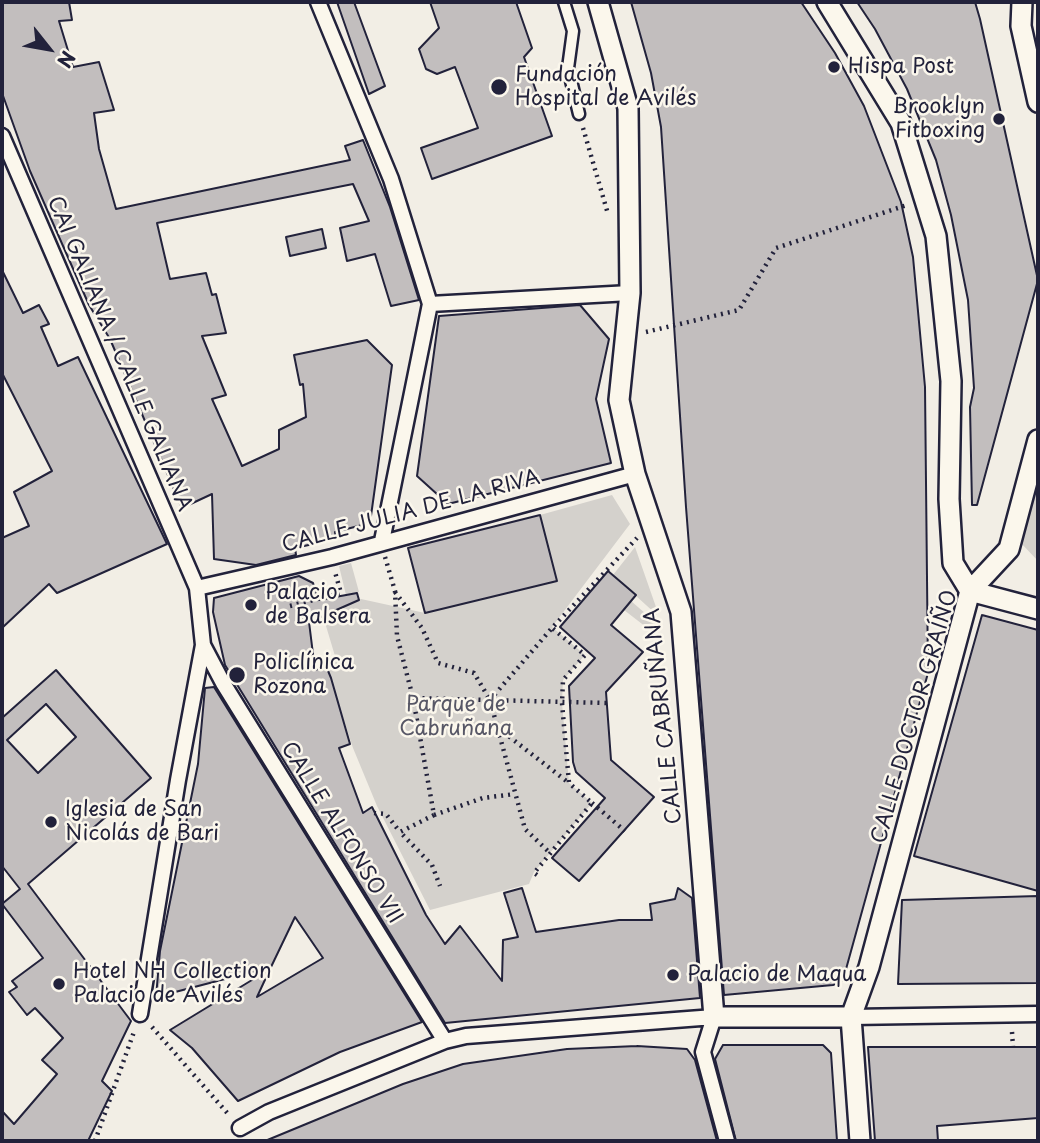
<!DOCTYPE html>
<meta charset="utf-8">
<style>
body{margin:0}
#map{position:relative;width:1040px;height:1143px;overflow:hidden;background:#f2eee5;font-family:"Playpen Sans",sans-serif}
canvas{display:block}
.frame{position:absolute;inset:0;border:4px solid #22223b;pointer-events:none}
.north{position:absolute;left:14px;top:14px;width:70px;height:70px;-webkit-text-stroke:5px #fbf7ec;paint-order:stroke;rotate:121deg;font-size:19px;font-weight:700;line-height:28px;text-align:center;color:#22223b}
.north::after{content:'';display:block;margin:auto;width:24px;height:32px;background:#22223b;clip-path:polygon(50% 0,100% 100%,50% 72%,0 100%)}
</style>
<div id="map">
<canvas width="1040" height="1143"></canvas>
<div class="frame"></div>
<div class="north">N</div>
</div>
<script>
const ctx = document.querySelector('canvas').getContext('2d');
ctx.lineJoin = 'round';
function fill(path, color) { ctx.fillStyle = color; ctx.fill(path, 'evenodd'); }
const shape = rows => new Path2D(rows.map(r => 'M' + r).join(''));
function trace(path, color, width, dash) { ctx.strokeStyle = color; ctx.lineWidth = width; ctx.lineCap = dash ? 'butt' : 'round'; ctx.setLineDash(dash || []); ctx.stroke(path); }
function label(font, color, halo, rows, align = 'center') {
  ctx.font = font + ' "Playpen Sans",sans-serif'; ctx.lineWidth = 5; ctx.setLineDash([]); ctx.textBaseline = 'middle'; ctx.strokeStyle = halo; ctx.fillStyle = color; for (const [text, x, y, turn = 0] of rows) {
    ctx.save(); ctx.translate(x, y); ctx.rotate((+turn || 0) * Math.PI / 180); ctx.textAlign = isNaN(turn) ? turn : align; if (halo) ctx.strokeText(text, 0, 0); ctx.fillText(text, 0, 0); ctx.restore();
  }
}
const green = shape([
 [1038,478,1038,561,1020,542],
 [612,495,630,524,552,627,585,655,563,680,562,703,569,783,592,803,534,872,529,884,430,910,377,806,353,748,328,672,335,667,335,656,323,616,361,599,425,613,557,581,540,515],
 [635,547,656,607,657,615,613,575],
 [351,563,359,592,346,595,339,566],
 [631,601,661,627,646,627,624,610]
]);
const building = shape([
 [2,2,69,2,72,20,59,21,73,67,99,62,114,110,94,113,99,149,116,209,350,160,345,146,363,140,390,207,419,300,391,306,375,254,347,261,340,228,369,221,353,184,157,223,170,279,206,273,212,295,216,294,226,333,202,336,226,395,212,399,242,466,279,449,279,430,306,417,303,384,300,385,294,355,367,340,392,365,370,523,335,532,336,539,295,548,296,555,256,565,214,559,212,494,182,508,110,339,89,305,30,171,2,93,2,2],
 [337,2,354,2,385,86,369,94,337,2],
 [430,2,516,2,532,48,524,57,552,136,432,179,421,148,478,128,455,67,437,74,426,69,419,49,439,28,430,2],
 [631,2,801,2,835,53,864,106,901,202,913,257,925,387,928,673,843,980,833,985,724,995,686,507,661,127,651,73,631,2],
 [857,2,975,2,980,19,1038,280,977,505,972,505,970,407,974,388,968,300,951,215,936,160,907,89,875,29,857,2],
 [322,229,326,248,290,256,286,237,322,229],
 [2,270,23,313,39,305,49,324,41,327,58,366,78,357,167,544,57,593,49,584,2,628,2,538,29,526,14,492,52,471,2,373,2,270],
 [580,305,609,339,596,399,611,463,448,504,417,476,439,316,580,305],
 [540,515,557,581,425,613,408,548,540,515],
 [608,571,636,595,611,625,643,652,606,692,611,760,654,797,579,881,552,858,605,798,576,772,573,762,569,686,595,658,560,627,608,571],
 [299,576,313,583,319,600,357,593,359,600,309,622,315,670,326,666,331,678,350,744,339,748,363,813,372,807,426,915,445,944,460,926,502,981,503,940,518,937,504,893,522,888,536,932,619,920,652,920,650,904,675,899,678,888,692,898,700,998,445,1023,225,665,213,612,214,598,299,576],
 [982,615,1038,630,1038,891,914,856,982,615],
 [56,670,151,778,28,884,131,1021,102,1081,112,1091,88,1141,2,1141,2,1111,14,1124,57,1074,42,1060,63,1038,35,1008,27,1015,9,992,17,987,12,981,43,958,2,904,20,889,2,866,2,718,56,670],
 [46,704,76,737,38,773,7,740,46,704],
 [214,687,422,1022,340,1052,238,1101,192,1048,170,1030,270,969,257,997,323,958,295,917,271,967,156,997,160,951,198,764,205,688,214,687],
 [1038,896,1038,983,898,984,902,900,1038,896],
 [723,1045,823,1045,831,1053,837,1141,736,1141,715,1059,723,1045],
 [637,1046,687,1049,695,1060,717,1141,265,1141,403,1084,463,1064,567,1049,637,1046],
 [868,1047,1038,1047,1038,1118,937,1126,938,1141,875,1141,868,1047]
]);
const path = shape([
 [583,128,608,214],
 [646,332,739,310,776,248,907,205],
 [385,557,395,591,397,636,413,698,607,703],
 [395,592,422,628,438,663,474,673,490,700,525,829,550,853],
 [290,606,341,593,335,572],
 [413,698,434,815,483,798,515,794],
 [490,700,552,628,637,538],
 [498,728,569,783],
 [592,803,625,831],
 [374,813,386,814,400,832],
 [434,815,400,832,432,865,440,886],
 [537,875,534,873,592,803,569,783,562,703,563,680,585,655,552,628],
 [152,1027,229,1115],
 [1012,1032,1013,1047],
 [95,1141,135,1029]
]);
const service = shape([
 [564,2,573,31,568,68,579,114]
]);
const pedestrian = shape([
 [318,2,391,179,430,304],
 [2,136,197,588,203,645,178,780,140,1014],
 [382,541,430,304,630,293],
 [197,588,332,557,635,474],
 [203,645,223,683,445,1041],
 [851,1017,1038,1014],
 [240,1128,269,1112,445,1041,466,1036,714,1017,703,1052,727,1141]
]);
const minor = shape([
 [598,2,628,108,630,293,619,400,635,474,681,612,714,1017,851,1017],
 [827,2,901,123,936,236,951,381,949,499,953,563,970,591],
 [1022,2,1021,26,1038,102],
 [970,591,1038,609],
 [860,1141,851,1017,869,967,970,591,1009,549,1038,440]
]);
const markers = [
 [834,67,7,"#22223b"],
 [499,87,9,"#22223b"],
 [999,119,7,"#22223b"],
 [251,605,7,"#22223b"],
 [237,675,9,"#22223b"],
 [51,822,7,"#22223b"],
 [673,975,7,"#22223b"],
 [59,984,7,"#22223b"]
];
const poiNames = [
 ["Hispa Post",848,67],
 ["Fundación",515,75],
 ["Hospital de Avilés",515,99],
 ["Brooklyn",985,107,"right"],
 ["Fitboxing",985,131,"right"],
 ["Palacio",265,593],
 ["de Balsera",265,617],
 ["Policlínica",253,663],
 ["Rozona",253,687],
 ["Iglesia de San",65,810],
 ["Nicolás de Bari",65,834],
 ["Hotel NH Collection",73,972],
 ["Palacio de Avilés",73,996],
 ["Palacio de Maqua",687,975]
];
const streetNames = [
 ["CAI GALIANA / CALLE GALIANA",119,354,67],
 ["CALLE JULIA DE LA RIVA",411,512,-15],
 ["CALLE CABRUÑANA",664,716,-96],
 ["CALLE DOCTOR GRAÍÑO",915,717,-74],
 ["CALLE ALFONSO VII",341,833,58]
];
const parkNames = [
 ["Parque de",456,705],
 ["Cabruñana",456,729]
];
fill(green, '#d4d1cc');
fill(building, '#c2bebe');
trace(building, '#22223b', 2);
trace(service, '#22223b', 15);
trace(pedestrian, '#22223b', 19);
trace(minor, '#22223b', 24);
trace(path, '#22223b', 4.5, [2, 5]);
trace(service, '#fbf7ec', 10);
trace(pedestrian, '#fbf7ec', 14);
trace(minor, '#fbf7ec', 19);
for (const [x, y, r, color] of markers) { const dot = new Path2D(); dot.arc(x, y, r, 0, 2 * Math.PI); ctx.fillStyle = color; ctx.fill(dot); trace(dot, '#fbf7ec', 2.5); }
label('21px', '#22223b', '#fbf7ec', poiNames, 'left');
label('21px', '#22223b', '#fbf7ec', streetNames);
label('21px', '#575766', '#fbf7ec', parkNames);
</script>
